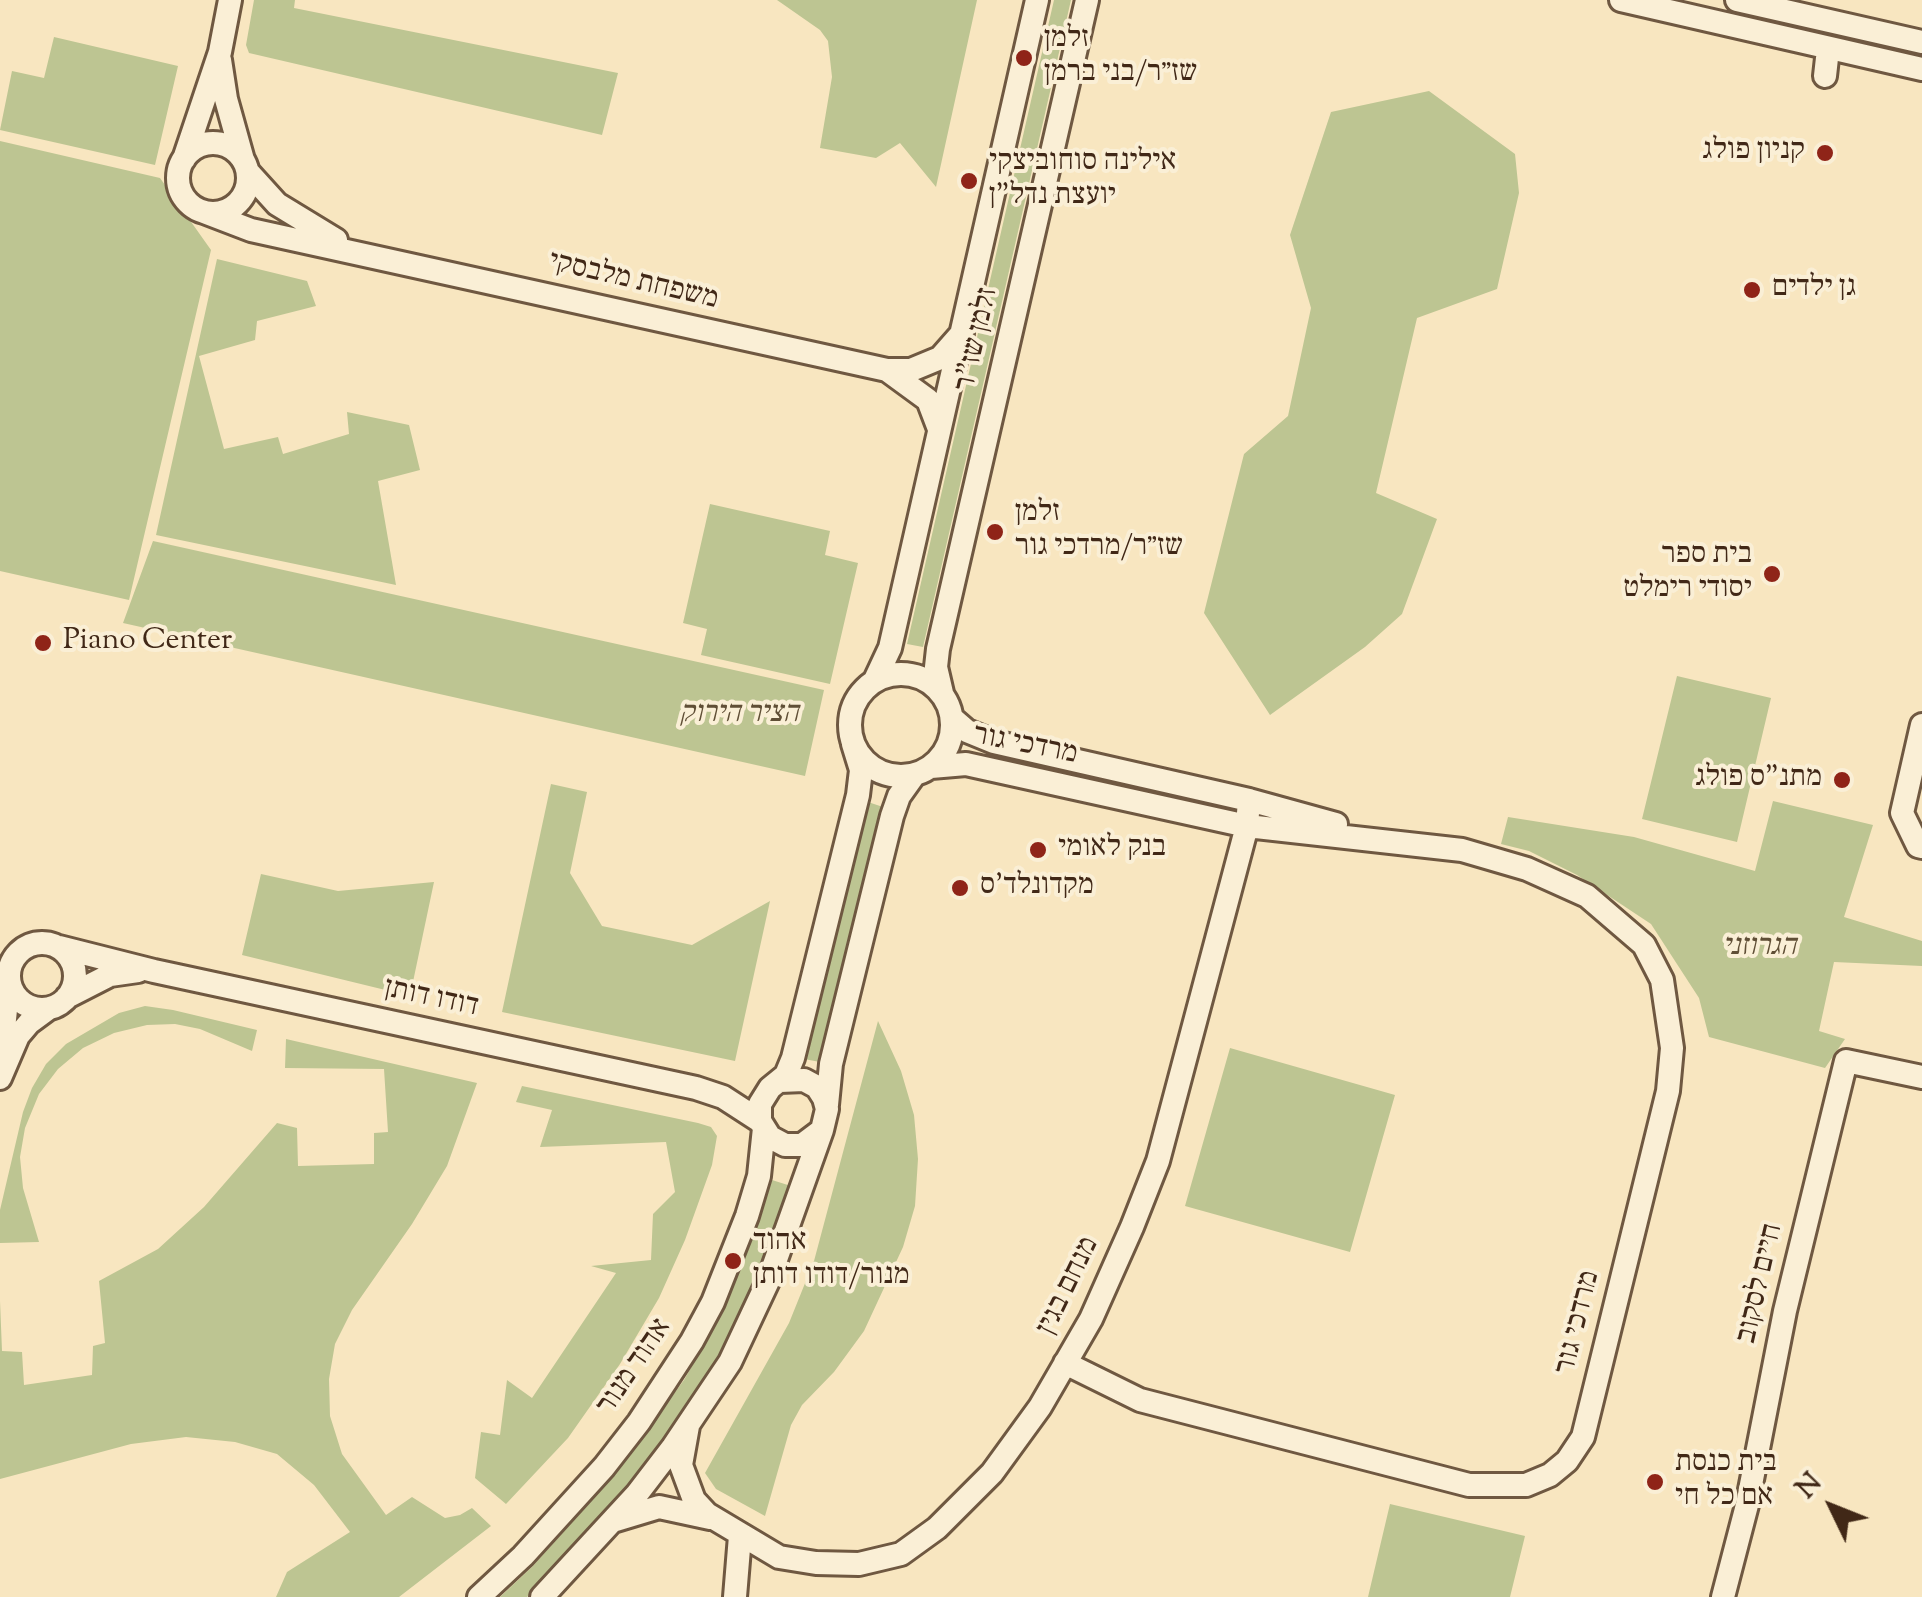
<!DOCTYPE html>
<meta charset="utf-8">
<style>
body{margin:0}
#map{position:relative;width:1922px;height:1597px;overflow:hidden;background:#f8e6c0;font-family:"Sorts Mill Goudy",serif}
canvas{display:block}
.north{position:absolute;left:1782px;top:1457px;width:100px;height:100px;-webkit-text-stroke:8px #faefd6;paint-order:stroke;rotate:313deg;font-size:28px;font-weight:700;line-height:40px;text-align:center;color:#412817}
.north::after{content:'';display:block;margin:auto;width:35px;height:45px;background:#412817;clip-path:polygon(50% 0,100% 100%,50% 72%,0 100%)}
</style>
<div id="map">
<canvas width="1922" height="1597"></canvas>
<div class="north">N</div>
</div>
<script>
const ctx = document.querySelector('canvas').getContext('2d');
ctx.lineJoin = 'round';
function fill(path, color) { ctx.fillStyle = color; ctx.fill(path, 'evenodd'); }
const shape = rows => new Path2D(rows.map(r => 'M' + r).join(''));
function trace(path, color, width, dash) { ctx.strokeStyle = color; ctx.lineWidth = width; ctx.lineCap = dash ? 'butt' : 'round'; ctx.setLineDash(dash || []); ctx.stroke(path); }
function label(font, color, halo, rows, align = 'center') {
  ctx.font = font + ' "Sorts Mill Goudy","Frank Ruhl Libre",serif'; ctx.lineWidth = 8; ctx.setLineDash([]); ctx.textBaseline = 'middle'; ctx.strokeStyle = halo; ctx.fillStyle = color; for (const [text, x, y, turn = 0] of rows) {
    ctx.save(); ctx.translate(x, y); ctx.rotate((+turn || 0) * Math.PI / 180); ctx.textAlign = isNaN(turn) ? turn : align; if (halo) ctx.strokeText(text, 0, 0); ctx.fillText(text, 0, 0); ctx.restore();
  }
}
const green = shape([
 [254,0,295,0,294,8,618,73,602,135,249,53,246,45],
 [777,0,977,0,936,187,900,143,876,158,820,148,832,77,828,41,820,30],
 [1054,0,1071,0,923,647,907,644],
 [54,37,178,66,155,165,0,130,12,71,44,78],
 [1429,91,1515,154,1519,193,1497,289,1417,318,1376,493,1437,519,1402,614,1365,647,1270,715,1204,613,1244,454,1288,416,1311,308,1290,235,1331,112],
 [0,141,160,178,211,250,129,600,0,571],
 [217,259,307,281,316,306,257,321,255,340,199,356,224,449,278,437,283,454,349,434,347,412,409,425,420,470,378,481,396,585,156,535],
 [710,504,830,531,825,555,858,563,830,684,701,655,707,629,683,623],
 [153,541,824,690,805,776,123,623],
 [1677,676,1771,698,1737,842,1642,819],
 [551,784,587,792,570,873,602,926,692,945,770,901,735,1061,502,1012],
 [1773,801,1873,825,1844,917,1922,941,1922,966,1834,962,1819,1031,1845,1039,1825,1068,1709,1037,1699,998,1651,924,1577,875,1529,851,1501,844,1508,817,1634,837,1755,871],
 [868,802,883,807,820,1062,804,1059],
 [261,874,338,891,434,882,410,996,242,955],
 [145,1006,173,1010,257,1030,252,1051,200,1029,175,1024,147,1025,114,1033,83,1048,58,1069,39,1094,25,1128,20,1157,23,1188,39,1242,0,1243,0,1210,23,1112,32,1088,46,1064,66,1044,119,1013],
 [878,1021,901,1071,914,1115,918,1159,915,1206,903,1247,864,1331,834,1372,802,1405,791,1425,765,1516,716,1489,705,1473,789,1323,814,1261],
 [286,1039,477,1083,447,1166,412,1224,352,1310,335,1344,329,1379,330,1416,342,1454,386,1515,412,1497,445,1518,460,1515,472,1508,491,1526,399,1597,276,1597,287,1572,350,1532,314,1485,277,1454,235,1442,186,1437,131,1444,0,1479,0,1301,2,1351,22,1352,24,1385,92,1375,93,1346,105,1343,99,1281,158,1249,204,1207,277,1123,297,1128,298,1166,374,1164,374,1133,388,1132,384,1069,285,1068],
 [1230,1048,1395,1095,1350,1252,1185,1206],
 [522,1086,698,1123,711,1127,717,1136,712,1165,685,1240,659,1298,620,1364,568,1438,506,1504,475,1478,481,1432,500,1435,507,1380,532,1398,616,1273,591,1266,651,1260,653,1214,675,1192,666,1142,540,1147,552,1110,516,1102],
 [772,1180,791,1186,760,1275,721,1357,665,1441,629,1488,546,1579,527,1597,500,1597,533,1566,614,1475,684,1380,725,1308],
 [1390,1504,1525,1536,1510,1597,1368,1597]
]);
const minor = shape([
 [1621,0,1922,69],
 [1737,0,1922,42],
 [220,60,226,99,243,160],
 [1825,76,1828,49],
 '178 178a35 35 0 1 1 70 0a35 35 0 1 1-70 0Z',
 [184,159,220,52,230,0],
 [248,172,277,204,336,240],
 [204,212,251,230,887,370,911,370,940,358,962,333],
 [887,370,928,400,939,429],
 '850 725a51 51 0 1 1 102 0a51 51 0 1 1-102 0Z',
 [875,680,890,648,1037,0],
 [942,693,936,667,938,649,1087,0],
 [952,718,967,731,994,742,1249,800,1336,824],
 [1922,725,1902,813,1918,846,1922,847],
 [931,767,966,764,1247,826,1462,850,1527,869,1587,896,1644,945,1662,980,1672,1048,1668,1091,1583,1437,1567,1461,1550,1475,1526,1485,1469,1485,1140,1400,1065,1363],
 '9 976a33 33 0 1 1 66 0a33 33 0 1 1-66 0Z',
 [59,947,154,971,696,1088,723,1097,760,1121],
 [67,997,110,975,138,971],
 [1,1057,9,981],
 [0,1078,18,1036,29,1023,48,1009],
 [780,1081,804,1080,817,1087,824,1098,827,1109,822,1130,802,1145,785,1145,770,1137,760,1121,760,1104,770,1088,786,1075,793,1058,858,795,861,770,853,744],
 [827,1105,831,1064,892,816,899,796,914,775],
 [688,1426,681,1465,694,1500,707,1514,779,1557,816,1563,859,1564,901,1554,937,1528,992,1473,1040,1407,1091,1319,1132,1227,1158,1161,1247,826,1249,800],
 [616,1520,659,1507,710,1518],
 [479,1597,523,1556,604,1467,639,1422,692,1341,713,1302,747,1216,759,1176,764,1128],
 [542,1597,637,1494,673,1447,730,1362,769,1279,822,1130],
 [735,1597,740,1536],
 [1723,1597,1747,1505,1785,1311,1846,1061,1922,1077]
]);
const markers = [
 [1024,58,10,"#8f2418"],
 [1825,153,10,"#8f2418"],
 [969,181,10,"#8f2418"],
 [1752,290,10,"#8f2418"],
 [995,532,10,"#8f2418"],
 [1772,574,10,"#8f2418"],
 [43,643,10,"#8f2418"],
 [1842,780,10,"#8f2418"],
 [1038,850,10,"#8f2418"],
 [960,888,10,"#8f2418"],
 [733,1261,10,"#8f2418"],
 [1655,1482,10,"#8f2418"]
];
const poiNames = [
 ["זלמן",1044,41],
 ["שז״ר/בני ברמן",1044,75],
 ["קניון פולג",1805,153,"right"],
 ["אילינה סוחוביצקי",989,164],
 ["יועצת נדל\"ן",989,198],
 ["גן ילדים",1772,290],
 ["זלמן",1015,515],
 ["שז״ר/מרדכי גור",1015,549],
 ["בית ספר",1752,557,"right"],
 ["יסודי רימלט",1752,591,"right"],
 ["Piano Center",63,643],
 ["מתנ\"ס פולג",1822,780,"right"],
 ["בנק לאומי",1058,850],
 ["מקדונלד'ס",980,888],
 ["אהוד",753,1244],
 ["מנור/דודו דותן",753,1278],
 ["בית כנסת",1675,1465],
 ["אם כל חי",1675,1499]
];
const streetNames = [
 ["משפחת מלבסקי",633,283,13],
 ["זלמן שז\"ר",979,340,-77],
 ["מרדכי גור",1025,747,11],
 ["דודו דותן",431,1000,12],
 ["חיים לסקוב",1762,1284,-77],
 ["מנחם בגין",1070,1287,-64],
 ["מרדכי גור",1580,1323,-76],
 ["אהוד מנור",636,1368,-56]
];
const parkNames = [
 ["הציר הירוק",739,716],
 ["הגרוזני",1759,949]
];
fill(green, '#bdc592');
trace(minor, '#6f5841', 28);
trace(minor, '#faefd6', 22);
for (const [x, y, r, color] of markers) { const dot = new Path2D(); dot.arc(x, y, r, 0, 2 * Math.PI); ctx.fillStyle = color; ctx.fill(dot); trace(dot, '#faefd6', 4); }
label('30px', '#412817', '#faefd6', poiNames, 'left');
label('30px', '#412817', '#faefd6', streetNames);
label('italic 30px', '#604f36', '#faefd6', parkNames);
</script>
